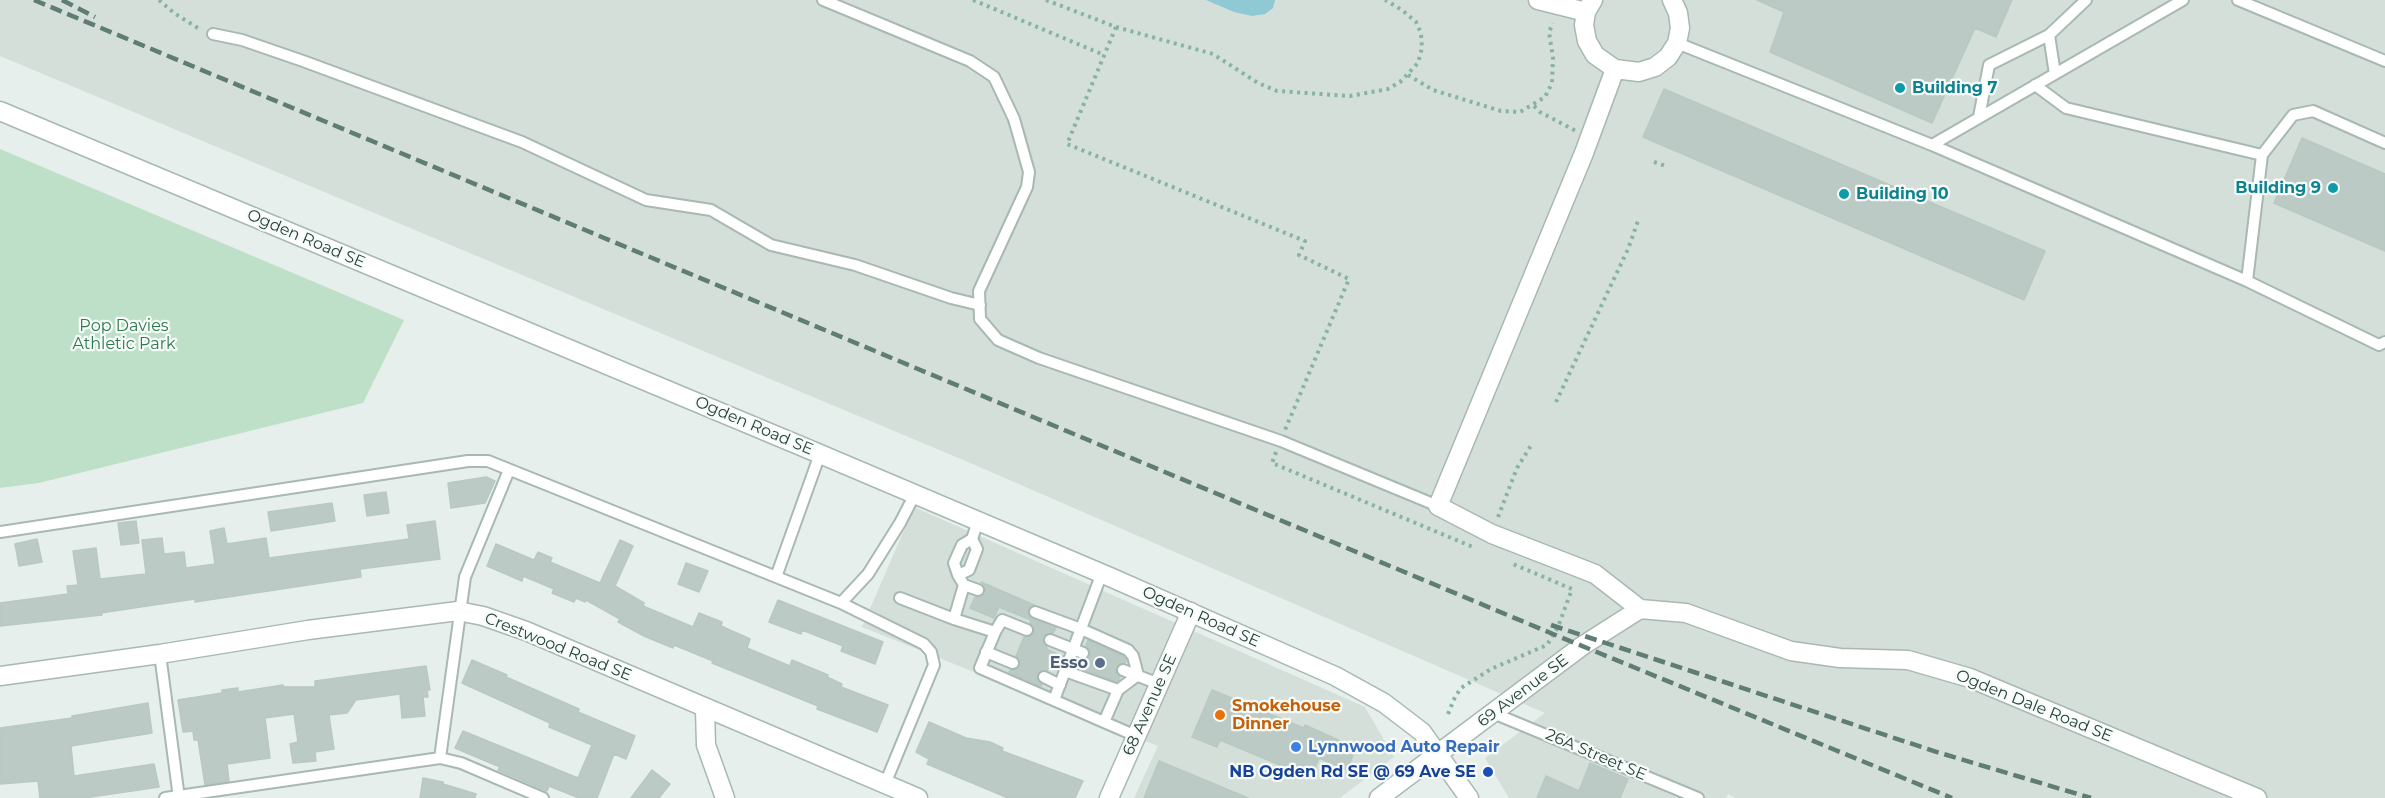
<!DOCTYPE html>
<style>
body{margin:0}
canvas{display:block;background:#e6efeb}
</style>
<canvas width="2385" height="798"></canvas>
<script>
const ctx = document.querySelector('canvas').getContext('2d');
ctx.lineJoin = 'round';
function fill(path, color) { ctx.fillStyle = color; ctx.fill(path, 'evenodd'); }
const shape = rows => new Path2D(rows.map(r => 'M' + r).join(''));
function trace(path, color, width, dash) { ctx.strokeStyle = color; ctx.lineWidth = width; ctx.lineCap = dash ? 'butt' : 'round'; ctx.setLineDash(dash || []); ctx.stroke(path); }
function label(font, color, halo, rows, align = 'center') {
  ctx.font = font + ' Montserrat,sans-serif'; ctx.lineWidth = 4.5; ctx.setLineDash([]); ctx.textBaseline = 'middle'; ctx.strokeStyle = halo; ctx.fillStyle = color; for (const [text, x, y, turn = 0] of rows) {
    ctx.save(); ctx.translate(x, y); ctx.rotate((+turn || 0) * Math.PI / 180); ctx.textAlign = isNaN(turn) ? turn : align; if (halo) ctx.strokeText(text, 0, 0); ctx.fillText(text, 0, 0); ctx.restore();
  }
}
const built = shape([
 [0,0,2385,0,2385,798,1735,798,1728,794,1726,798,1509,798,1485,758,1545,713,968,462,0,56],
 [914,507,1365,707,1394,757,1340,798,1134,798,1158,746,862,627]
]);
const green = shape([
 [0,149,404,320,363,403,39,483,0,488]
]);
const water = shape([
 [1206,0,1275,0,1273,8,1265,14,1252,16,1234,12]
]);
const building = shape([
 [1757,0,2012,0,1996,37,1975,28,1932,123,1770,52,1784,12,1757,0],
 [1664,89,2045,251,2024,300,1643,137,1664,89],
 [2302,138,2385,174,2385,251,2274,203,2302,138],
 [486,477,495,481,485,503,451,508,448,483,486,477],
 [386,492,389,513,367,516,364,495,386,492],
 [332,503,335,521,271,531,268,512,332,503],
 [136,521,139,543,121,545,118,523,136,521],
 [435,521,440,559,360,569,361,577,195,602,195,599,147,606,101,613,102,615,0,626,0,603,68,594,67,586,78,585,73,551,96,548,100,579,146,574,142,540,162,538,164,554,184,552,186,568,215,564,210,531,224,528,227,544,266,538,269,558,409,539,407,525,435,521],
 [37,539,42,562,19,566,15,544,37,539],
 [620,540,633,546,615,586,644,603,643,606,693,627,699,613,722,622,721,626,750,639,747,648,790,666,792,660,828,675,827,677,842,684,841,687,888,705,877,732,817,709,818,706,712,663,713,661,674,645,673,648,644,636,618,622,620,619,586,600,585,602,576,598,574,602,552,593,554,589,523,576,522,581,487,566,496,544,534,560,538,552,552,558,550,562,600,583,620,540],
 [686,563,708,571,699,592,678,584,686,563],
 [981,582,1034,605,1028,610,1030,617,1056,628,1053,633,1045,635,1043,642,1047,647,1046,649,1062,656,1057,670,1049,667,1047,670,1043,670,1038,673,1037,678,1042,684,1041,686,1009,672,1010,670,1015,670,1020,666,1020,661,1016,656,1024,637,1029,637,1034,633,1034,628,1030,623,1031,620,999,607,994,618,970,608,975,597,980,597,985,593,985,588,981,582],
 [778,600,883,642,875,664,841,651,843,646,802,630,801,634,769,622,778,600],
 [1088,640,1123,656,1126,660,1125,663,1121,663,1116,667,1116,672,1120,677,1117,682,1077,667,1080,660,1085,660,1090,656,1090,651,1086,646,1088,640],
 [472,660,507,675,506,677,579,709,578,712,635,736,626,759,614,754,597,798,579,798,549,786,547,791,498,770,500,767,455,748,463,731,578,778,592,745,549,727,550,723,462,683,472,660],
 [426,666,430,690,427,690,428,697,423,697,425,716,402,718,400,694,356,700,347,713,329,715,334,749,315,752,316,761,293,763,290,744,298,742,294,714,265,718,270,758,227,764,229,781,205,785,198,740,194,740,193,731,183,732,178,700,222,693,222,690,238,688,238,692,283,685,284,687,315,687,315,681,426,666],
 [1212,690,1304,728,1305,725,1356,748,1347,770,1319,758,1311,778,1220,740,1217,747,1192,737,1212,690],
 [148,703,152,733,71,746,74,776,154,764,159,787,84,798,40,798,38,781,0,784,0,728,72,718,72,716,148,703],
 [929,722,966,738,990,742,1003,748,1002,751,1083,781,1075,798,1008,798,927,764,929,759,916,752,929,722],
 [1159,761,1248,798,1144,798,1159,761],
 [1590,763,1628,779,1620,798,1537,798,1546,776,1579,791,1590,763],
 [652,770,670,784,659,798,631,798,652,770],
 [423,778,443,782,443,784,476,794,475,798,420,798,423,778]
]);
const path = shape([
 [159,0,174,13,201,30],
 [973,0,1104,55],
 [1046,0,1116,27,1213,54,1258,83,1277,91,1350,96,1388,89,1400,82,1418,63,1422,48,1421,33,1416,22,1402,10,1385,0],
 [1116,27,1067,144,1305,241,1299,255,1349,279,1285,430],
 [1408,75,1433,90,1501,111,1520,112,1545,97,1552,83,1553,58,1549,32,1553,23],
 [1534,106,1540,112,1576,131],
 [1654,162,1666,166],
 [1556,402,1628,249,1638,221],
 [1276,452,1272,463,1473,547],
 [1498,517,1517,468,1532,444],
 [1448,714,1455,697,1461,688,1491,669,1547,645,1558,627,1572,589,1513,564]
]);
const service = shape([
 [823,0,970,61,994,77,1014,119,1029,172,1027,187,979,291,980,319,998,340,1039,358,1281,441,1438,506],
 [2238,0,2385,61],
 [213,34,242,40,303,61,522,142,646,200,711,210,771,245,855,265,951,298,980,305],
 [1677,43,1932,145,2183,0],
 [2055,74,2049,35,2086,0],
 [2035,85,2066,108,2262,155],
 [1979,117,1989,65,2049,35],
 [1932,145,2247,281,2379,345,2385,342],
 [2247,281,2262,155,2293,115,2313,111,2385,143],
 [0,532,468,461,488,461,841,603,924,644,931,652,934,665,885,784],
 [972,539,977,549,969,570,958,575,954,563,962,545,972,539,978,521],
 [958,575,964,585,954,619,995,632,980,668,1136,736],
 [776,577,820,454],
 [964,585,978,590],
 [900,598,954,619],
 [841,603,868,574,900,523,915,494],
 [1035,612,1081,629,1128,650,1133,656,1138,675,1118,690,1065,671],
 [995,632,1002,620,1027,630],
 [1050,640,1083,653],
 [986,652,1013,663],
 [160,654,179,798],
 [1123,670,1159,684],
 [1044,677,1060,685],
 [1054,700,1102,573],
 [1493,713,1698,798],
 [1104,722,1118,690],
 [440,758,465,577,509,470],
 [165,798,440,758,461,763,543,798]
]);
const minor = shape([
 [1538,0,1586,12],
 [1593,0,1586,12,1584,25,1587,41,1595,55,1615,69,1639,72,1655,67,1668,57,1677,43,1680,28,1678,13,1672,0],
 [1615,69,1584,153,1438,506,1492,534,1595,574,1640,609,1686,613,1791,651,1840,658,1908,660,1970,678,2257,798],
 [0,676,160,654,308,630,458,611,483,616,526,631,918,798],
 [705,709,706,745,725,798],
 [1109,798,1191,612],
 [1379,798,1582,646,1640,609]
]);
const tertiary = shape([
 [0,111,820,454,1110,577,1335,676,1384,703,1422,732,1469,798]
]);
const rail = shape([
 [34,0,1553,634,1952,798],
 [62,0,95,17],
 [1551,625,1940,753,2091,798]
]);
const markers = [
 [1900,88,6,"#0f9aa8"],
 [2333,188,6,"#0f9aa8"],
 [1844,194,6,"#0f9aa8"],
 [1100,663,6,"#5c6f8a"],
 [1220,715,6,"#e8710a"],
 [1296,747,6,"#3f7fe0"],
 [1488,772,6,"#1a4fb4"]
];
const cultureNames = [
 ["Building 7",1912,88],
 ["Building 9",2321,188,"right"],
 ["Building 10",1856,194]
];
const streetNames = [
 ["Ogden Road SE",306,239,23],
 ["Ogden Road SE",754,426,23],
 ["Ogden Road SE",1201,617,24],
 ["Crestwood Road SE",558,647,22],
 ["69 Avenue SE",1523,691,-37],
 ["68 Avenue SE",1150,705,-66],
 ["Ogden Dale Road SE",2034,706,22],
 ["26A Street SE",1596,755,23]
];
const parkNames = [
 ["Pop Davies",124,326],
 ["Athletic Park",124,344]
];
const serviceNames = [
 ["Esso",1088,663]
];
const foodNames = [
 ["Smokehouse",1232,706],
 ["Dinner",1232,724]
];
const shopNames = [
 ["Lynnwood Auto Repair",1308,747]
];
const transitNames = [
 ["NB Ogden Rd SE @ 69 Ave SE",1476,772]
];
fill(built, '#d4dfda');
fill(green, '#bfe0c8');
fill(water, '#8ec9d4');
fill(building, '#bbcac4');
trace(building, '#b8c9c2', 1.5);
trace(service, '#a8b8b2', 14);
trace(minor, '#a8b8b2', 21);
trace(tertiary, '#a8b8b2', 21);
trace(path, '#86b3a5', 4, [3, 4.5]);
trace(service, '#fff', 10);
trace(minor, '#fff', 18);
trace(tertiary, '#fff', 18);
trace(rail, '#5f7d75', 4.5, [12, 6]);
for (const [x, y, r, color] of markers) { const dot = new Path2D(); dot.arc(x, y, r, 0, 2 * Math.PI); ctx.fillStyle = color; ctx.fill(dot); trace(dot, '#f7fbf9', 2); }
label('bold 16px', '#0d838f', '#f7fbf9', cultureNames, 'left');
label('16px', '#24423a', '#f7fbf9', streetNames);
label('16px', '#2d7a4b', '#f7fbf9', parkNames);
label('bold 16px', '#4e5e75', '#f7fbf9', serviceNames, 'right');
label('bold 16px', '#c56008', '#f7fbf9', foodNames, 'left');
label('bold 16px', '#366cbe', '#f7fbf9', shopNames, 'left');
label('bold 16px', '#164399', '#f7fbf9', transitNames, 'right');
</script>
